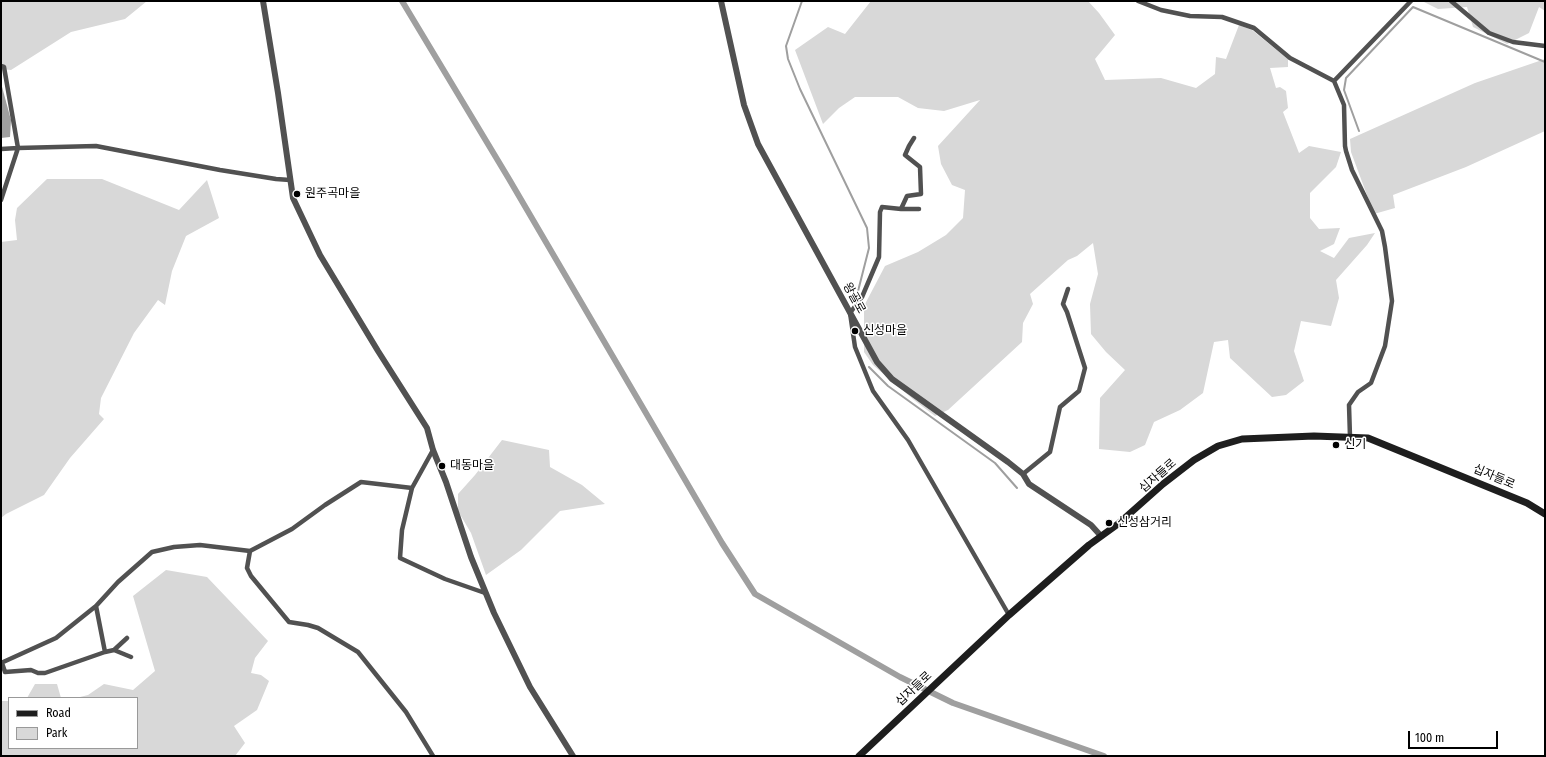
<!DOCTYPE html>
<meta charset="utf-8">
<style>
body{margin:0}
#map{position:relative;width:1546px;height:757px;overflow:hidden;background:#fff;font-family:"Fira Sans Condensed",sans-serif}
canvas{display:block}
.frame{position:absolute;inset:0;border:2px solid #000;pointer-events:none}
.legend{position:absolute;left:8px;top:697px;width:130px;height:52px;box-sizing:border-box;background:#fff;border:1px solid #999;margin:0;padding:5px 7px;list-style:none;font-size:12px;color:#000}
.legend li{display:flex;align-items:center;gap:8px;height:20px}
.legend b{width:20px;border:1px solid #999}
.scale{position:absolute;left:1408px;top:731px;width:90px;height:18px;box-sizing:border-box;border:2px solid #000;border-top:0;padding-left:5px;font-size:12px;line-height:14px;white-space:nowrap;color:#000;-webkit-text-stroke:3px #fff;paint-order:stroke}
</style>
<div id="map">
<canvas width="1546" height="757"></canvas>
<div class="frame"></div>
<ul class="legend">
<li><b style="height:5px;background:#1e1e1e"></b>Road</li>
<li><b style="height:11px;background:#d8d8d8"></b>Park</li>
</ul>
<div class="scale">100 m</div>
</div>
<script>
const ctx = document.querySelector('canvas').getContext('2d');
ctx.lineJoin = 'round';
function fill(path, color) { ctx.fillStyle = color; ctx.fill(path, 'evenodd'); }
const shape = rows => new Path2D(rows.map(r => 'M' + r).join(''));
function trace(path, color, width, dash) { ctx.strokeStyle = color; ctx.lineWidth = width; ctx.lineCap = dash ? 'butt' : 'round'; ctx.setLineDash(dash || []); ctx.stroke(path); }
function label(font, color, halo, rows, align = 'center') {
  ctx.font = font + ' "Fira Sans Condensed","Noto Sans KR",sans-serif'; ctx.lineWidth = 3; ctx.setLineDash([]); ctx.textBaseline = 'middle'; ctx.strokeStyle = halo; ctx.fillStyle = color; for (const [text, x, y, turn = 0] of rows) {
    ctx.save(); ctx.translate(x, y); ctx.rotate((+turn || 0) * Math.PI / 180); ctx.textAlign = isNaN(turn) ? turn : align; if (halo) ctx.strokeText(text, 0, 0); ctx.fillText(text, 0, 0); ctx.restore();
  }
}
const green = shape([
 [1,1,147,1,125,19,71,32,11,70,1,69],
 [871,1,1088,1,1099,13,1115,35,1095,59,1105,80,1161,78,1196,88,1215,74,1216,57,1226,59,1239,25,1252,30,1288,59,1288,67,1270,68,1276,88,1280,87,1286,91,1288,108,1283,112,1299,153,1309,146,1341,152,1336,167,1310,193,1310,218,1319,229,1340,228,1334,244,1320,251,1334,258,1349,238,1375,233,1367,245,1336,280,1339,298,1331,326,1301,321,1294,351,1304,381,1286,395,1272,397,1230,358,1228,340,1214,342,1203,393,1180,410,1154,422,1145,445,1130,452,1099,449,1100,398,1125,370,1106,352,1091,334,1090,304,1098,274,1093,243,1077,256,1068,260,1030,294,1033,304,1023,323,1022,342,948,410,935,416,914,400,873,365,864,352,864,306,885,266,918,252,946,235,963,218,965,190,952,185,941,164,938,146,980,100,944,111,918,108,898,97,855,97,839,108,823,124,795,50,828,27,845,34],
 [1422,1,1545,1,1545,11,1539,7,1529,33,1507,44,1473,27,1467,7,1438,9],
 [1545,59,1545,131,1466,167,1393,195,1395,208,1374,214,1351,152,1350,139,1475,83],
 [47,179,102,179,179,210,207,180,219,218,186,236,172,271,165,305,158,300,134,333,101,398,99,414,104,419,70,458,44,495,6,514,1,518,1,242,17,240,15,220,17,208],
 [502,440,549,450,550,467,582,485,605,504,560,511,521,550,486,575,471,533,458,511,458,494,475,475],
 [166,570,207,577,268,641,255,658,251,673,261,675,269,681,257,710,234,726,245,743,235,756,1,756,1,701,9,701,9,748,137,748,137,698,76,698,88,695,104,684,133,690,155,671,133,596],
 [35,684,57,684,61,698,27,698]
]);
const water = shape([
 [1,83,11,120,10,137,1,138]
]);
const stream = shape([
 [802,1,786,46,788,59,800,89,867,228,869,248,856,299],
 [1359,131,1344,90,1346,78,1413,7,1545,62],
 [869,367,888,386,995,463,1017,488]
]);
const canal = shape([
 [402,1,509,179,722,543,755,594,900,677,953,703,1104,756]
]);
const minor = shape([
 [1138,1,1161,10,1190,16,1222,17,1254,28,1290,58,1334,81,1344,105,1345,146,1346,151,1352,170,1382,231,1385,247,1392,301,1385,346,1371,383,1358,392,1349,405,1350,437],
 [1451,1,1489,33,1513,42,1545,46],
 [1,66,4,67,18,148,1,200],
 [1334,81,1411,1],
 [914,138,909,146,905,155,920,167,921,194,907,196,901,209,882,207,880,212,879,257,862,297,850,313,855,347,873,391,908,440,1009,615],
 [1,149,18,148,96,146,220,170,276,179,290,180],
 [901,209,919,209],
 [433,450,412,488,402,530,400,558,445,579,485,593],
 [1023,474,1050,452,1060,407,1079,391,1085,368,1067,312,1063,304,1068,289],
 [412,488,361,482,325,505,292,529,250,551,247,568,251,576,289,622,308,625,318,628,358,652,406,712,433,756],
 [114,650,127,638],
 [105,652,114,650,131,657],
 [1,663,56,638,96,606,118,582,152,552,174,547,200,545,250,551],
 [2,663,5,672,31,670,38,673,45,673,105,652,96,606]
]);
const tertiary = shape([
 [263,1,278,93,293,198,320,255,378,351,427,428,433,450,446,482,471,557,494,613,530,687,573,756],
 [721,1,744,105,758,144,877,362,892,379,1008,462,1023,474,1029,484,1091,525,1101,536]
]);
const secondary = shape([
 [859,756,1009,615,1089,545,1118,524,1163,484,1194,460,1218,446,1242,439,1314,436,1368,438,1527,503,1545,514]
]);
const markers = [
 [297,194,4,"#000"],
 [855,331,4,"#000"],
 [1336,445,4,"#000"],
 [442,466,4,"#000"],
 [1109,523,4,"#000"]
];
const poiNames = [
 ["원주곡마을",305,194],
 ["신성마을",863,331],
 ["신기",1344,445],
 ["대동마을",450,466],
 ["신성삼거리",1117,523]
];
const streetNames = [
 ["왕골로",854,298,61],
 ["십자들로",1158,476,-41],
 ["십자들로",1494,477,23],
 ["십자들로",914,689,-43]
];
fill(green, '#d8d8d8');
fill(water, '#9f9f9f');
trace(stream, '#9f9f9f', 2);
trace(canal, '#9f9f9f', 6);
trace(minor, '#515151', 4.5);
trace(tertiary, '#515151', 6);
trace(secondary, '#1e1e1e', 7);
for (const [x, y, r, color] of markers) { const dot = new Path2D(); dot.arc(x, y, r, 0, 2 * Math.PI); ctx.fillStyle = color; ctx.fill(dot); trace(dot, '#fff', 1.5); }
label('12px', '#000', '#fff', poiNames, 'left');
label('12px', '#000', '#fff', streetNames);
</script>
